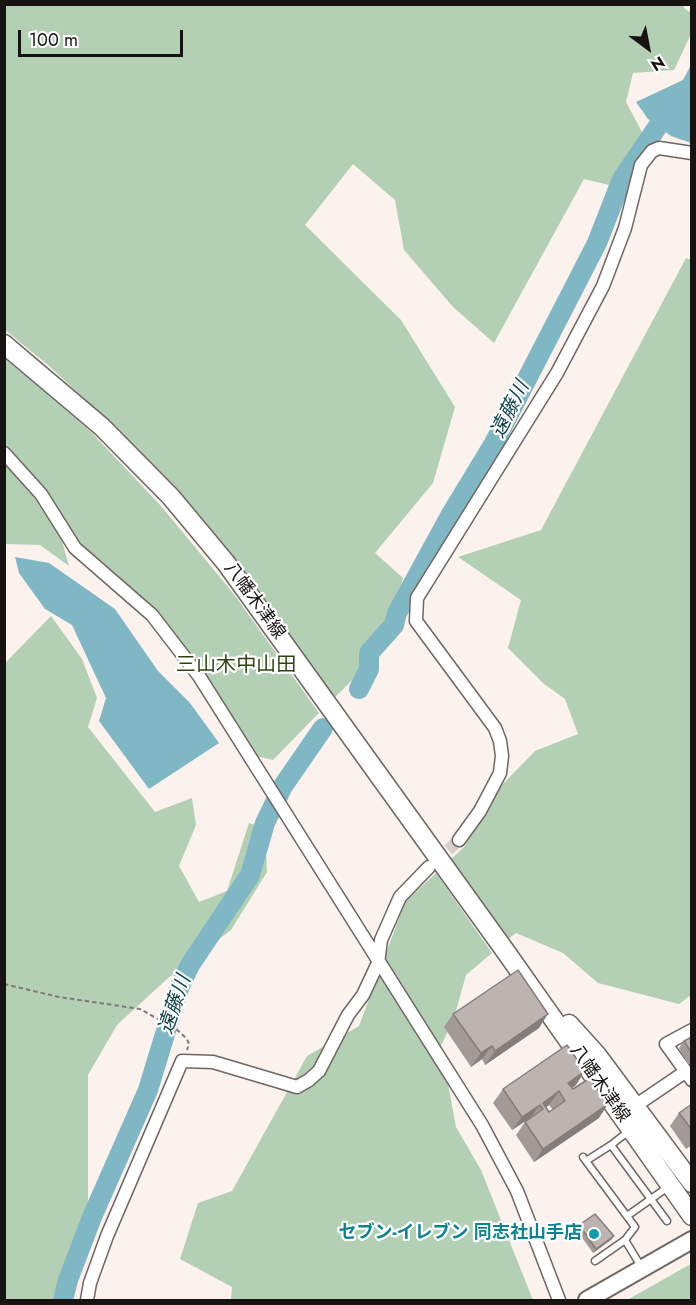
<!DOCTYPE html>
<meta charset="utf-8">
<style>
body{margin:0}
#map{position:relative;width:696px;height:1305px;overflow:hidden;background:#fbf1ed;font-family:Jost,sans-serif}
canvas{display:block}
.frame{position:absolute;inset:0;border:6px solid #171312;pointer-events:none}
.north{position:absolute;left:618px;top:18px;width:60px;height:60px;-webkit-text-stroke:4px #fff;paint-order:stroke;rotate:148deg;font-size:16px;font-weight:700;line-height:24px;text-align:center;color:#171312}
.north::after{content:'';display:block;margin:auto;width:21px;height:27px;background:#171312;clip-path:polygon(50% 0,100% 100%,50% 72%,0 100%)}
.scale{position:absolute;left:18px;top:30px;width:165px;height:27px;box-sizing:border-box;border:3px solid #171312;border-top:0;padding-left:8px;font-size:18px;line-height:21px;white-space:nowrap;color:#171312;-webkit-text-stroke:4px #fff;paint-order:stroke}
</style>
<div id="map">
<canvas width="696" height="1305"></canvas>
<div class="frame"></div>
<div class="north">N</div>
<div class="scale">100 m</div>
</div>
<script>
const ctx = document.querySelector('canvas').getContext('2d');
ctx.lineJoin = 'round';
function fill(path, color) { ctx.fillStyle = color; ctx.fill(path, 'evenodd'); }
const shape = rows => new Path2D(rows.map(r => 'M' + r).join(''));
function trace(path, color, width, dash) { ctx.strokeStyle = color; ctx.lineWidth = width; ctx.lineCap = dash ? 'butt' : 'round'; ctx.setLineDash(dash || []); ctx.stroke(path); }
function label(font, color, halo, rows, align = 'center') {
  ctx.font = font + ' Jost,"Noto Sans JP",sans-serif'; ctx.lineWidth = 4.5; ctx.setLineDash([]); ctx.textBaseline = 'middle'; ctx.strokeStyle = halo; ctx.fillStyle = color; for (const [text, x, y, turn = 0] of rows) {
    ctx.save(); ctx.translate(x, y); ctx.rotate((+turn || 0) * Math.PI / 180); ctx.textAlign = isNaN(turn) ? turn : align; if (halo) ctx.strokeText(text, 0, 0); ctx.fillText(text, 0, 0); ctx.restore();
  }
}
const green = shape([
 [683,4,684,8,691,13,691,34,674,70,633,73,626,102,643,134,609,185,584,179,494,343,453,307,404,250,395,200,353,164,305,225,401,320,455,407,433,483,375,553,403,578,384,649,334,698,177,492,106,419,48,365,5,330,4,5],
 [686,258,691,260,691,995,679,1004,598,983,563,953,516,933,508,939,450,860,464,847,501,786,535,751,578,734,565,699,543,683,508,648,521,600,458,557,541,530],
 [5,357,92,433,161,506,233,593,319,713,273,760,255,756,203,673,157,611,80,544,46,491,5,444],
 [4,461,27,486,62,541,69,566,40,545,5,544],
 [51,616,82,659,97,698,88,727,155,812,192,798,196,825,179,866,199,902,227,891,249,823,265,828,267,872,231,930,167,979,117,1025,88,1075,88,1204,55,1300,5,1300,5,663],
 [436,873,492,953,466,975,454,1018,441,1046,456,1127,481,1170,533,1300,231,1300,232,1287,180,1259,198,1203,232,1191,307,1056,359,1026,405,902],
 [689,1265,691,1266,691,1300,627,1300]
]);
const water = shape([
 [691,65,691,143,671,136,648,119,636,102,683,80],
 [15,557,49,563,115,609,158,671,190,703,219,743,149,789,99,721,106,698,72,625,45,609,19,573]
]);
const river = shape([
 [359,689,369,669,369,653,394,625,397,613,450,516,493,445,597,243,622,179,658,126],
 [63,1300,68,1280,92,1217,148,1090,179,988,190,965,250,875,265,823,283,786,323,728]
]);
const streetTunnel = shape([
 [435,862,459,840]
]);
const path = shape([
 [4,984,59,997,140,1009,176,1029,187,1039,189,1044,187,1050]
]);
const lane = shape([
 [611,1145,629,1131],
 [583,1157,635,1227,625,1240,642,1268],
 [586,1161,611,1145,667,1221],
 [627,1216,668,1187],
 [595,1261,625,1240]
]);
const street = shape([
 [4,453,41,494,75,548,152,615,199,676,482,1125,517,1191,559,1300],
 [459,840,480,811,500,773,502,756,500,741,495,728,416,621,417,598,557,373,603,286,625,228,641,165,652,151,659,148,692,153],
 [692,1030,666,1044,692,1080],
 [635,1106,685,1072],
 [87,1300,90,1283,107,1236,182,1061,213,1062,297,1087,309,1080,319,1071,348,1015,363,995,378,963,381,940,400,897,429,867]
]);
const secondary = shape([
 [587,1300,692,1240]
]);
const primary = shape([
 [4,344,102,427,171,497,226,563,506,952,692,1216],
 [569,1024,597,1055,692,1183]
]);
const wall = shape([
 [453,1014,539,1028,485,1065,482,1059,471,1067,444,1027],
 [692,1037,692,1062,688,1064,679,1048,684,1041],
 [576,1085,572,1088,599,1118,534,1162,516,1135,525,1122,530,1118,512,1130,493,1103,503,1089],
 [549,1105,553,1110,549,1112,546,1107],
 [692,1104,692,1145,686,1149,670,1126,679,1113],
 [579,1225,614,1236,612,1239,593,1253,576,1229]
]);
const shadedWall = shape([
 [548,1014,539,1028,485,1065,495,1051],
 [492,1046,482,1059,471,1067,481,1053],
 [585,1071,576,1085,561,1095,568,1083],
 [559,1091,549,1105,543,1109,543,1103],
 [608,1104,599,1118,534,1162,543,1149],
 [540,1105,530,1118,512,1130,522,1117],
 [614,1236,612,1239,593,1253,596,1249]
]);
const building = shape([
 [518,970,548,1014,495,1051,492,1046,481,1053,453,1014,518,970],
 [692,1037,692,1054,684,1041,692,1037],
 [567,1045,585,1071,568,1083,573,1089,590,1078,608,1104,543,1149,525,1122,543,1109,540,1105,522,1117,503,1089,567,1045],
 [559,1091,565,1101,549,1112,543,1103,559,1091],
 [692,1104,692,1130,679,1113,692,1104],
 [595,1214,614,1236,596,1249,579,1225,595,1214]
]);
const markers = [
 [594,1234,6,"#0f9aa8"]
];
const streetNames = [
 ["八幡木津線",254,601,54],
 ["八幡木津線",599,1084,55]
];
const cultureNames = [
 ["セブン-イレブン 同志社山手店",582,1234]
];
const waterNames = [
 ["遠藤川",511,410,-63],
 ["遠藤川",176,1005,-71]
];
const neighbourhoodNames = [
 ["三山木中山田",236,666]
];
fill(green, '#b4d0b4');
fill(water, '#7fb8c4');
trace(river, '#7fb8c4', 20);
trace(streetTunnel, '#d9d0cc', 12, [12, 6]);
trace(lane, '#6f6663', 9);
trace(street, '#6f6663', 15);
trace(secondary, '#6f6663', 20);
trace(primary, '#6f6663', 21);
trace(path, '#807977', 2, [4.5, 3]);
trace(lane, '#fff', 6);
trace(street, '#fff', 12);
trace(secondary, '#fff', 16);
trace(primary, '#fff', 18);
fill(wall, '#a39a97');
fill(shadedWall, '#847d7b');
fill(building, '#bdb3b0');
trace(building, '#847d7b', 1.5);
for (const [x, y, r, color] of markers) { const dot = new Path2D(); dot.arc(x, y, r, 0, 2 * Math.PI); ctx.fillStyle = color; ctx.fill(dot); trace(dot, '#fff', 2); }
label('18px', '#171312', '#fff', streetNames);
label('bold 18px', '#0d838f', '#fff', cultureNames, 'right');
label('italic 20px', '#0e434d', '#fff', waterNames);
label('20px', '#2f430f', '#fff', neighbourhoodNames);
</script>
